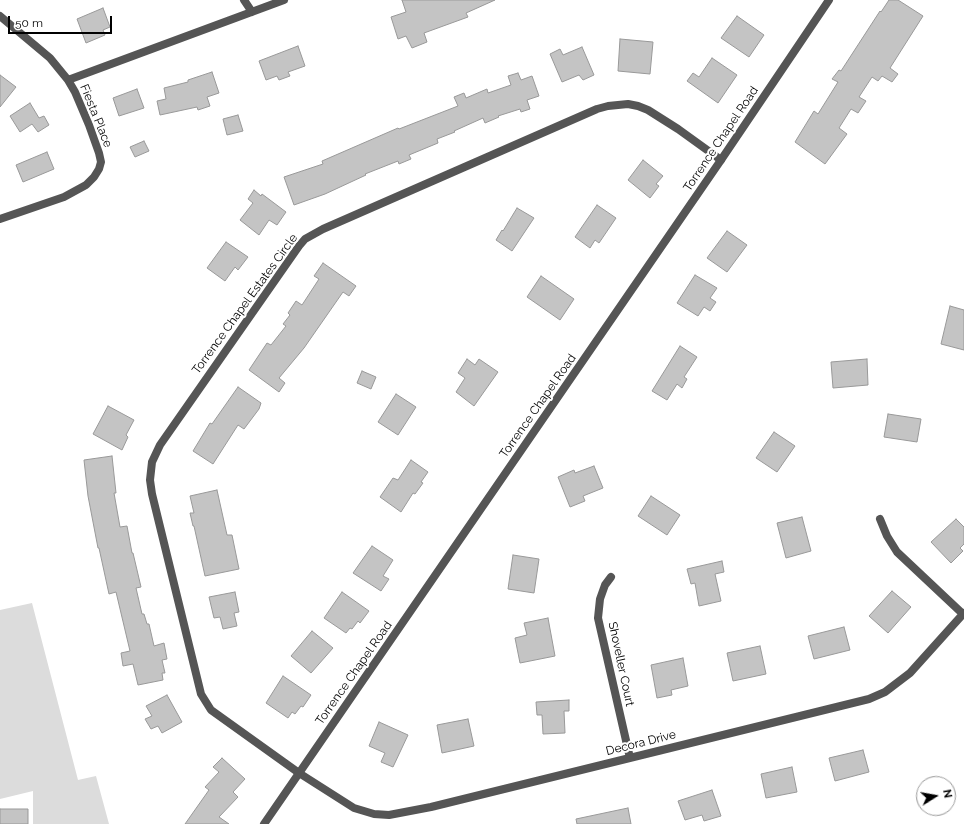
<!DOCTYPE html>
<style>
body{margin:0}
#map{position:relative;width:964px;height:824px;overflow:hidden;background:#fff;font-family:Raleway,sans-serif}
canvas{display:block}
.north{position:absolute;left:916px;top:776px;width:40px;height:40px;box-sizing:border-box;background:#fff;border:1px solid #999;border-radius:50%;rotate:79deg;font-size:11px;font-weight:700;line-height:16px;text-align:center;color:#000}
.north::after{content:'';display:block;margin:auto;width:14px;height:18px;background:#000;clip-path:polygon(50% 0,100% 100%,50% 72%,0 100%)}
.scale{position:absolute;left:8px;top:16px;width:104px;height:18px;box-sizing:border-box;border:2px solid #000;border-top:0;padding-left:5px;font-size:12px;line-height:14px;white-space:nowrap;color:#000;-webkit-text-stroke:3px #fff;paint-order:stroke}
</style>
<div id="map">
<canvas width="964" height="824"></canvas>
<div class="north">N</div>
<div class="scale">50 m</div>
</div>
<script>
const ctx = document.querySelector('canvas').getContext('2d');
ctx.lineJoin = 'round';
function fill(path, color) { ctx.fillStyle = color; ctx.fill(path, 'evenodd'); }
const shape = rows => new Path2D(rows.map(r => 'M' + r).join(''));
function trace(path, color, width, dash) { ctx.strokeStyle = color; ctx.lineWidth = width; ctx.lineCap = dash ? 'butt' : 'round'; ctx.setLineDash(dash || []); ctx.stroke(path); }
function label(font, color, halo, rows, align = 'center') {
  ctx.font = font + ' Raleway,sans-serif'; ctx.lineWidth = 4; ctx.setLineDash([]); ctx.textBaseline = 'middle'; ctx.strokeStyle = halo; ctx.fillStyle = color; for (const [text, x, y, turn = 0] of rows) {
    ctx.save(); ctx.translate(x, y); ctx.rotate((+turn || 0) * Math.PI / 180); ctx.textAlign = isNaN(turn) ? turn : align; if (halo) ctx.strokeText(text, 0, 0); ctx.fillText(text, 0, 0); ctx.restore();
  }
}
const green = shape([
 [32,603,78,780,96,776,109,824,33,824,33,791,0,799,0,610]
]);
const building = shape([
 [402,0,495,0,466,13,468,17,424,33,427,42,412,48,406,36,398,39,391,17,406,12,402,0],
 [889,0,898,0,923,16,890,68,898,74,892,82,882,76,878,81,872,77,859,97,866,101,858,113,851,109,839,128,847,134,825,164,795,142,814,111,818,114,838,82,832,79,839,70,841,71,880,11,881,12,889,0],
 [103,8,110,27,103,30,105,35,86,43,77,19,103,8],
 [737,16,764,35,749,57,721,38,737,16],
 [620,39,653,42,650,74,618,71,620,39],
 [298,46,305,66,288,72,290,76,279,80,277,76,266,80,259,61,298,46],
 [582,47,594,75,583,80,579,75,562,82,550,54,560,49,563,55,582,47],
 [712,58,737,75,718,103,687,81,693,73,699,77,712,58],
 [212,72,219,93,207,97,210,106,198,110,197,107,160,115,157,101,166,99,164,88,188,82,188,80,212,72],
 [518,73,521,80,532,76,539,96,527,100,530,109,521,112,520,109,498,116,499,117,485,123,483,118,454,131,455,132,437,139,438,143,409,155,411,159,399,164,398,161,365,174,366,175,325,194,294,205,284,177,323,164,322,161,398,128,399,129,458,106,454,97,464,93,466,98,487,89,488,93,511,85,508,76,518,73],
 [0,75,16,87,0,107,0,75],
 [137,89,144,108,119,116,113,98,137,89],
 [30,103,39,118,44,116,49,125,38,132,32,124,20,132,10,116,30,103],
 [238,115,243,131,227,135,223,119,238,115],
 [144,141,149,151,135,157,130,147,144,141],
 [47,152,54,169,23,182,16,165,47,152],
 [643,160,663,176,656,184,659,186,650,198,628,180,643,160],
 [254,190,261,196,262,194,286,212,277,225,269,220,259,235,240,220,253,203,248,199,254,190],
 [597,205,616,218,599,243,595,240,590,248,575,237,597,205],
 [517,208,534,218,512,251,496,240,502,230,503,231,517,208],
 [727,231,747,245,727,272,707,258,727,231],
 [226,242,248,257,238,270,235,267,225,281,207,268,226,242],
 [323,263,356,286,349,296,343,292,304,348,279,378,285,383,279,392,249,370,267,343,271,345,286,326,283,324,290,315,288,313,296,301,302,305,319,279,314,276,323,263],
 [695,275,717,288,710,298,716,302,710,311,704,307,698,316,677,303,695,275],
 [541,276,574,299,560,320,527,297,541,276],
 [950,306,964,310,964,350,941,344,950,306],
 [680,346,697,357,684,377,687,379,682,388,677,384,667,400,652,391,680,346],
 [467,359,475,365,479,359,498,372,474,406,456,392,465,378,458,373,467,359],
 [867,359,868,385,833,388,831,362,867,359],
 [362,371,376,377,371,389,357,383,362,371],
 [238,387,261,403,259,409,244,429,238,425,213,464,193,451,210,423,212,424,238,387],
 [396,394,416,407,398,435,378,422,396,394],
 [108,406,134,420,126,435,128,437,122,450,93,434,108,406],
 [888,414,921,419,917,442,884,437,888,414],
 [774,432,795,446,777,472,756,458,774,432],
 [112,456,116,493,114,493,120,527,127,526,132,553,133,553,141,587,136,588,142,614,144,614,147,624,149,624,154,646,164,643,167,659,162,660,165,673,162,673,163,680,138,685,133,664,123,666,121,653,130,651,116,592,109,594,99,548,98,548,88,496,84,460,112,456],
 [411,460,428,472,421,482,423,483,415,494,413,493,401,512,380,497,393,478,398,480,411,460],
 [594,466,603,488,583,496,585,501,570,507,558,477,574,470,575,473,594,466],
 [217,490,227,535,232,535,239,569,205,576,194,526,193,526,190,513,194,513,190,496,217,490],
 [651,496,680,515,667,535,638,516,651,496],
 [802,517,811,551,786,558,777,523,802,517],
 [956,519,964,527,964,544,960,548,963,551,951,563,931,542,956,519],
 [372,546,393,560,383,576,389,579,381,591,353,573,372,546],
 [513,555,539,559,534,593,508,589,513,555],
 [722,561,724,572,715,574,721,601,699,606,695,583,691,584,687,569,722,561],
 [892,591,911,607,888,633,869,616,892,591],
 [235,592,239,612,234,613,237,626,223,629,220,617,214,618,209,597,235,592],
 [342,592,369,611,360,623,358,621,352,629,350,628,346,633,324,618,342,592],
 [548,618,555,656,520,663,515,638,527,635,524,623,548,618],
 [844,627,850,650,814,659,808,636,844,627],
 [312,631,333,648,311,673,291,656,312,631],
 [760,646,766,674,733,681,727,653,760,646],
 [683,658,688,686,671,690,672,695,657,698,651,665,683,658],
 [283,676,311,695,303,707,301,706,295,714,292,712,288,718,266,703,283,676],
 [167,695,182,722,162,733,158,726,151,729,145,719,152,716,146,706,167,695],
 [569,700,569,711,564,711,565,733,543,734,542,715,537,715,536,702,569,700],
 [468,719,474,746,442,753,437,725,468,719],
 [379,722,408,735,393,767,381,762,385,753,369,746,379,722],
 [863,750,869,772,835,781,829,758,863,750],
 [222,758,245,779,233,792,238,797,219,817,229,824,185,824,209,790,205,787,219,772,213,767,222,758],
 [792,767,797,792,766,798,761,774,792,767],
 [712,790,721,816,704,821,702,815,685,820,678,801,712,790],
 [628,808,631,824,577,824,576,819,628,808],
 [0,809,28,809,28,824,0,824,0,809]
]);
const minor = shape([
 [244,0,252,12],
 [0,16,50,58,68,80,75,92,89,125,99,153,101,162,99,169,94,177,86,185,64,197,0,219],
 [68,80,284,0],
 [721,160,678,129,648,110,638,106,628,104,608,106,597,109,323,229,305,239,299,246,160,445,152,462,150,480,152,494,201,694,211,710,299,773,354,808,374,814,389,815,431,807,869,699,885,692,910,673,964,613],
 [880,519,887,536,897,552,963,614],
 [611,577,605,585,600,599,598,618,630,758]
]);
const tertiary = shape([
 [264,824,721,160,829,0]
]);
const streetNames = [
 ["Fiesta Place",96,116,68],
 ["Torrence Chapel Road",721,139,-56],
 ["Torrence Chapel Estates Circle",245,304,-54],
 ["Torrence Chapel Road",538,406,-55],
 ["Shoveller Court",621,664,78],
 ["Torrence Chapel Road",354,673,-55],
 ["Decora Drive",641,743,-14]
];
fill(green, '#dcdcdc');
fill(building, '#c4c4c4');
trace(building, '#999', 1);
trace(minor, '#555', 8);
trace(tertiary, '#555', 8);
label('12px', '#000', '#fff', streetNames);
</script>
